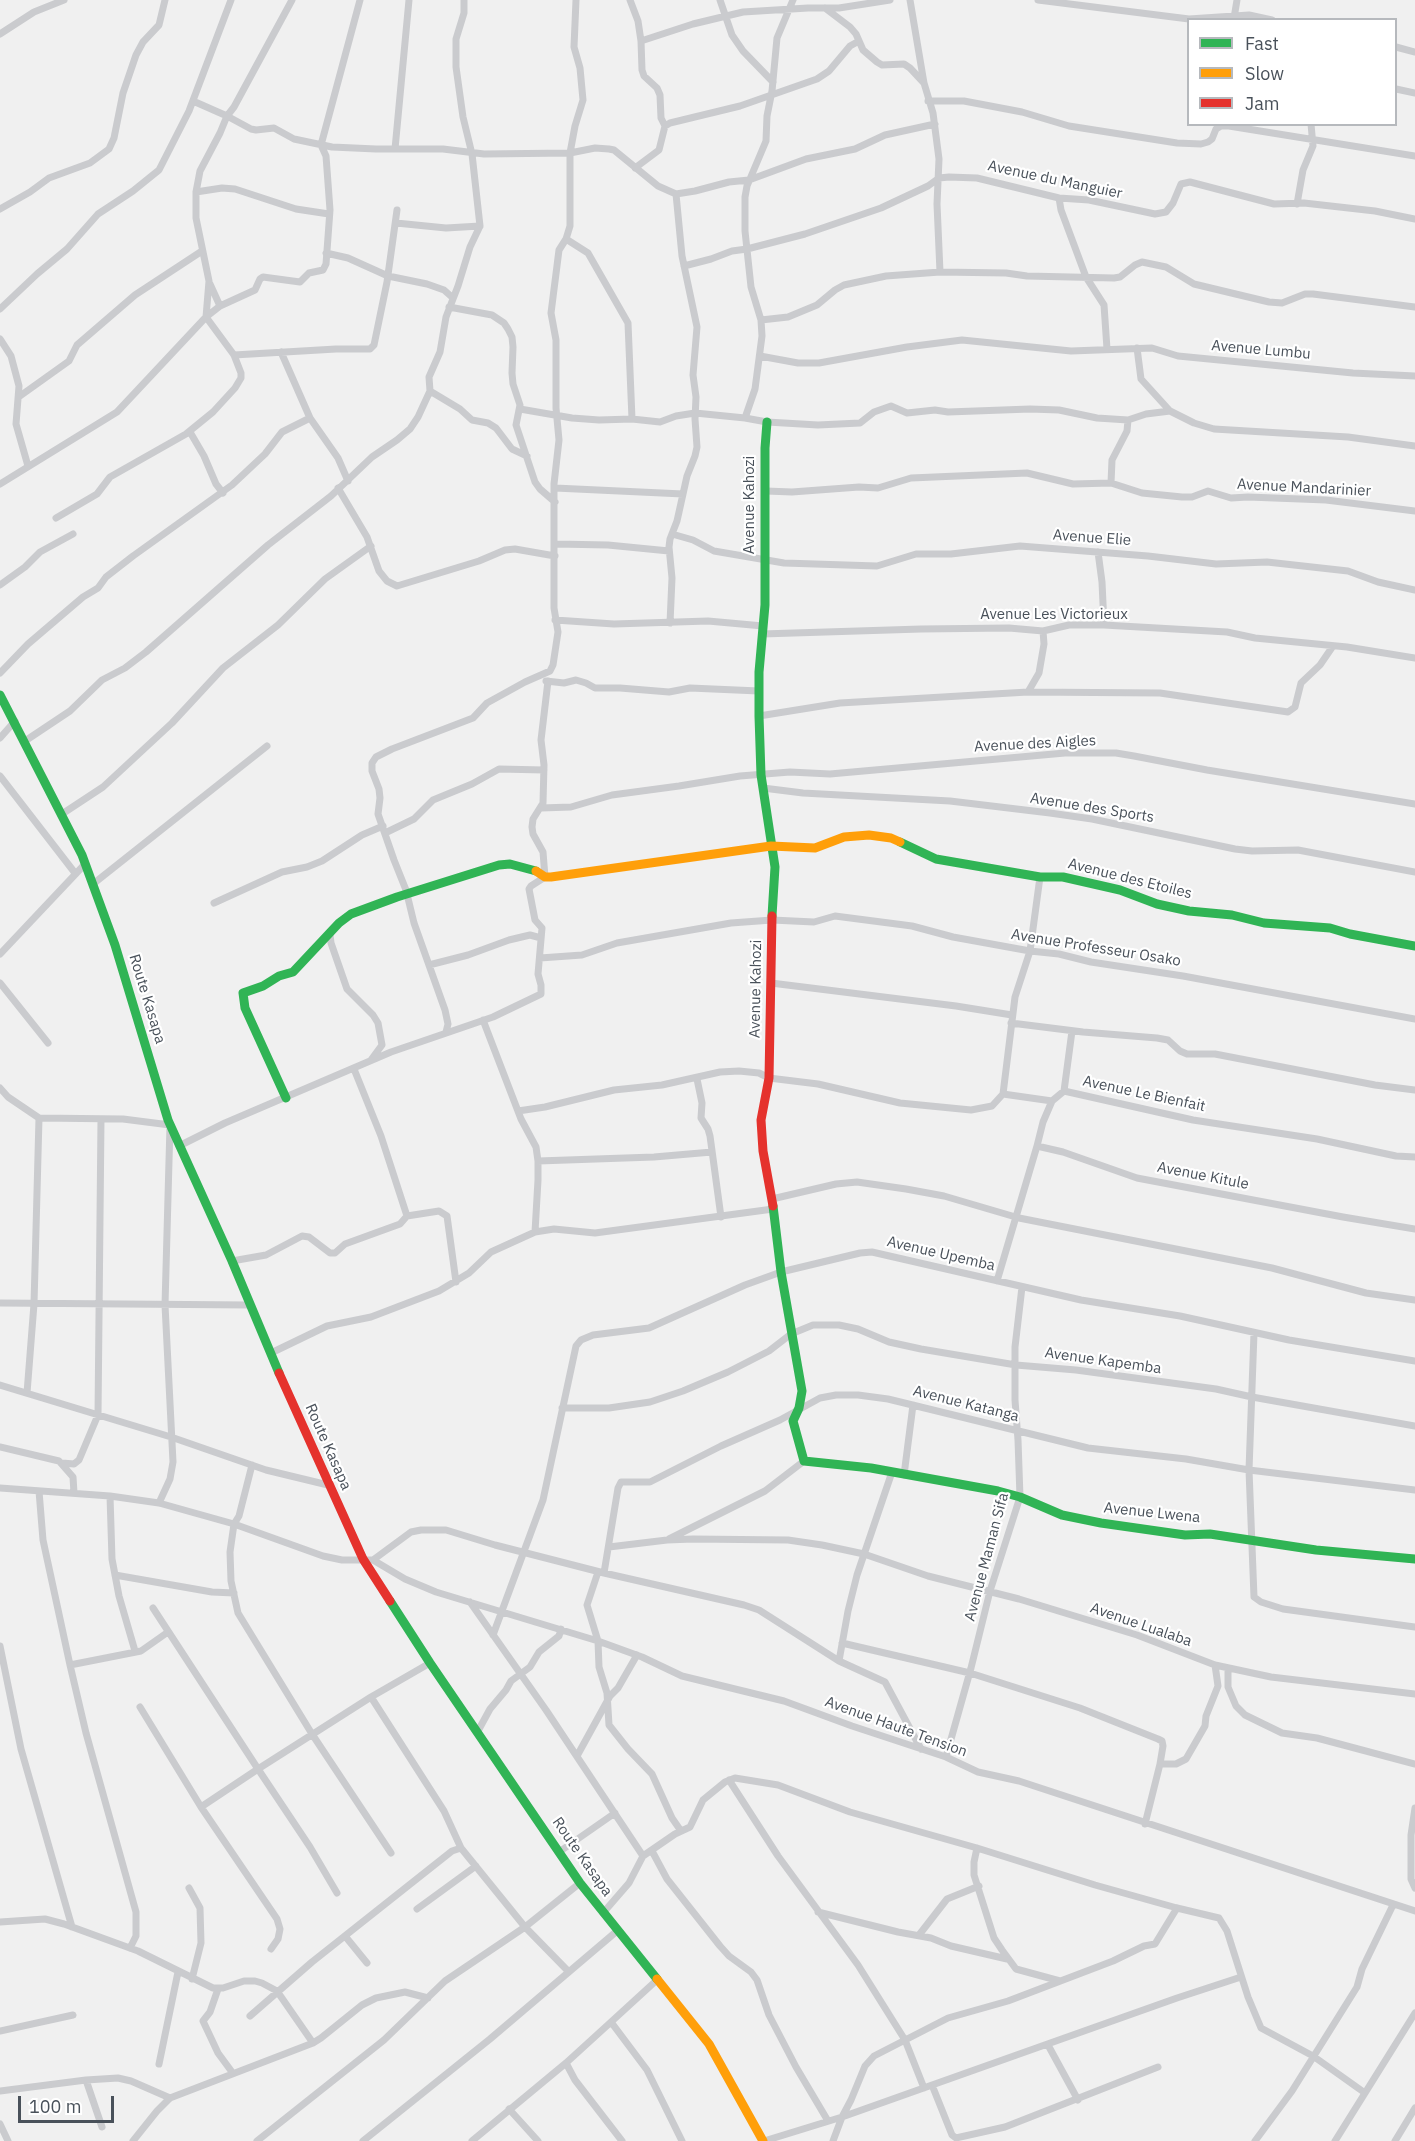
<!DOCTYPE html>
<style>
body{margin:0}
#map{position:relative;width:1415px;height:2141px;overflow:hidden;background:#f0f0f0;font-family:"IBM Plex Sans",sans-serif}
canvas{display:block}
.legend{position:absolute;left:1187px;top:18px;width:210px;height:108px;box-sizing:border-box;background:#fff;border:2px solid #b6b9bd;margin:0;padding:8px 10px;list-style:none;font-size:18px;color:#49515a}
.legend li{display:flex;align-items:center;gap:12px;height:30px}
.legend b{width:30px;border:2px solid #b6b9bd}
.scale{position:absolute;left:18px;top:2096px;width:96px;height:27px;box-sizing:border-box;border:3px solid #49515a;border-top:0;padding-left:8px;font-size:18px;line-height:21px;white-space:nowrap;color:#49515a;-webkit-text-stroke:4px #fff;paint-order:stroke}
</style>
<div id="map">
<canvas width="1415" height="2141"></canvas>
<ul class="legend">
<li><b style="height:8px;background:#30b455"></b>Fast</li>
<li><b style="height:8px;background:#ff9f0a"></b>Slow</li>
<li><b style="height:8px;background:#e5322d"></b>Jam</li>
</ul>
<div class="scale">100 m</div>
</div>
<script>
const ctx = document.querySelector('canvas').getContext('2d');
ctx.lineJoin = 'round';
const shape = rows => new Path2D(rows.map(r => 'M' + r).join(''));
function trace(path, color, width, dash) { ctx.strokeStyle = color; ctx.lineWidth = width; ctx.lineCap = dash ? 'butt' : 'round'; ctx.setLineDash(dash || []); ctx.stroke(path); }
function label(font, color, halo, rows, align = 'center') {
  ctx.font = font + ' "IBM Plex Sans",sans-serif'; ctx.lineWidth = 4.5; ctx.setLineDash([]); ctx.textBaseline = 'middle'; ctx.strokeStyle = halo; ctx.fillStyle = color; for (const [text, x, y, turn = 0] of rows) {
    ctx.save(); ctx.translate(x, y); ctx.rotate((+turn || 0) * Math.PI / 180); ctx.textAlign = isNaN(turn) ? turn : align; if (halo) ctx.strokeText(text, 0, 0); ctx.fillText(text, 0, 0); ctx.restore();
  }
}
const street = shape([
 [630,0,638,21,641,41,642,70,644,76,657,88,660,95,661,118,665,126],
 [720,0,732,35,743,51,773,82],
 [910,0,924,83],
 [1038,0,1189,19,1249,15,1272,20],
 [825,8,850,27,856,34,863,50,877,62,882,65,904,64,910,68,924,83,933,113,939,159,937,204,940,272],
 [1234,18,1237,0],
 [0,34,34,12,64,0],
 [641,41,693,24,743,12,808,8,839,8,890,0],
 [1396,47,1415,52],
 [1396,89,1415,93],
 [193,101,227,116,251,129,256,130,274,128,294,139,332,147,376,149,443,149,484,154,570,153,595,148,609,149,614,150,658,186,676,194,695,191,729,182,749,180,806,159,855,149,885,135,935,124],
 [928,101,964,101,1022,112,1069,126,1177,143,1201,144,1208,142,1212,139,1216,129,1221,126,1229,126,1415,156],
 [395,149,409,0],
 [635,168,659,150,665,126,670,123,740,106,817,79,829,71,850,46,859,41],
 [196,192,222,188,235,189,296,209,329,214],
 [1059,198,1061,210,1086,277,1104,305,1107,349],
 [1297,204,1303,170,1313,146,1311,124],
 [0,209,30,192,49,178,90,163,109,149,114,138,123,93,136,55,143,42,159,25,165,0],
 [396,223,446,228,480,226],
 [566,239,588,253,628,323,632,419],
 [326,253,348,258,388,276,427,284,444,290,453,298],
 [684,266,711,259,732,251,747,249,805,234,881,208,928,186,939,178,949,177,977,178,1059,198,1089,200,1155,214,1166,212,1173,203,1181,184,1190,182,1274,204,1304,203,1375,211,1415,219],
 [210,284,220,306],
 [449,307,492,315,504,323,508,329,512,337,513,347,512,373,513,384,520,405,516,425,535,482,540,489,555,502],
 [0,309,37,274,67,249,98,214,133,191,159,170,189,111,231,0],
 [761,320,788,317,817,305,835,290,844,285,886,276,940,272,1006,273,1027,276,1114,278,1120,277,1135,265,1142,262,1166,267,1194,284,1269,302,1282,303,1305,294,1313,294,1415,307],
 [0,339,11,356,19,386,16,424,28,466],
 [1137,348,1141,379,1170,411,1194,423,1214,429,1348,437,1415,446],
 [281,352,310,418,338,458,348,481],
 [234,355,336,349,370,349,374,345,387,282,397,210],
 [760,356,798,363,819,363,907,347,962,340,1071,351,1152,348,1178,356,1353,373,1415,376],
 [430,391,460,409,472,420,488,423,496,428,512,449,527,456],
 [20,396,69,361,77,345,135,295,202,251],
 [520,409,572,418,599,420,632,419,660,422,676,416,695,413,745,418,767,422,818,425,860,423,874,412,891,406,907,413,935,410,948,412,1030,409,1059,410,1097,418,1128,420,1146,414,1170,411],
 [745,418,755,389,762,336,761,320,751,287,745,231,745,197,747,186,766,141,767,116,772,91,777,38,793,0],
 [190,432,204,456,216,484,223,493],
 [1111,483,1112,460,1127,431,1128,420],
 [0,484,117,412,206,317,220,306,255,290,260,279,263,277,300,282,309,273,323,270,326,264,330,210,326,156,321,145,360,0],
 [338,488,367,537,379,571,387,581,397,586,479,561,505,550,515,549,555,556],
 [555,488,683,494],
 [766,491,792,492,859,487,878,488,911,478,1027,473,1073,484,1111,483,1142,493,1182,497,1192,497,1208,491,1231,498,1248,497,1326,500,1415,511],
 [56,518,97,494,110,477,186,434,213,412,235,388,241,378,241,373,234,355,206,317,209,281,196,218,196,192,200,171,220,133,227,116,234,107,292,0],
 [672,534,693,540,714,551,784,563,877,566,916,554,951,554,1020,546,1148,556,1216,564,1267,562,1348,571,1378,582,1415,590],
 [556,544,608,545,669,551],
 [1098,552,1102,582,1104,625],
 [0,585,25,567,40,552,73,534],
 [555,620,614,624,708,621,763,626],
 [670,623,672,578,669,547,670,539,677,521,687,476,695,456,697,447,695,419,696,397,693,375,697,327,682,256,676,194],
 [762,634,921,629,1009,628,1043,631,1069,625,1104,625,1227,632,1255,638,1347,647,1415,658],
 [0,673,28,644,83,597,98,588,106,577,133,556,232,485,265,454,282,432,310,418],
 [546,681,564,683,576,680,586,683,595,688,620,688,669,692,690,688,759,691],
 [1028,692,1039,673,1044,644,1043,631],
 [759,716,840,703,1028,692,1160,693,1288,712,1295,707,1301,683,1320,665,1333,646],
 [0,738,15,721],
 [25,741,70,711,102,680,125,668,146,652,268,545,331,496,372,457,397,440,410,429,418,417,430,391,429,377,440,352,446,317,458,286,470,247,480,226,472,154,463,117,456,67,456,39,464,13,464,0],
 [0,776,75,873],
 [763,788,803,793,950,801,1050,813,1092,819,1235,849,1252,851,1298,850,1415,872],
 [541,808,571,807,612,795,679,786,740,776,790,772,830,774,1065,753,1116,753,1134,756,1207,770,1415,804],
 [62,814,103,787,172,723,223,668,278,625,325,579,371,546],
 [385,833,414,819,433,800,472,784,499,769,544,770],
 [93,884,267,746],
 [214,903,282,872,307,867,322,861,362,835,383,826],
 [330,935,331,943,347,989,373,1015,378,1023,382,1045,371,1060],
 [0,954,85,864],
 [540,958,582,955,617,943,731,923,772,920,814,922,835,916,912,926,953,937,1030,951,1059,954,1091,962,1183,976,1415,1019],
 [429,965,468,955,509,940,530,935,541,938],
 [0,983,48,1043],
 [771,983,956,1006,1012,1015],
 [483,1020,521,1119,536,1147,538,1161,538,1180,535,1232],
 [1011,1023,1083,1032,1157,1038,1168,1040,1180,1051,1187,1054,1215,1054,1375,1085,1415,1090],
 [446,1032,448,1024,445,1010,414,923,406,890,394,860,378,814,380,798,379,789,372,771,372,763,376,757,392,749,473,718,487,703,525,682,550,671,553,665,558,632,554,608,554,484,559,440,556,408,556,340,551,313,559,250,566,239,570,226,570,153,575,126,583,100,580,68,574,47,576,0],
 [354,1069,381,1136,407,1216],
 [697,1079,702,1103,701,1118,708,1129,710,1136,721,1217],
 [0,1088,8,1097,39,1118,123,1119,170,1125,165,1305,173,1462,170,1479,159,1503],
 [1064,1091,1072,1031],
 [1003,1094,1015,997,1030,951,1040,877],
 [1052,1101,1043,1122,1037,1146,1063,1152,1137,1178,1343,1217,1415,1229],
 [518,1111,545,1107,614,1090,662,1085,720,1072,739,1071,759,1073,769,1078,818,1084,900,1103,971,1110,992,1106,1003,1094,1052,1101,1064,1091,1193,1120,1317,1139,1396,1156,1415,1157],
 [179,1146,225,1123,391,1052,493,1017,541,994,541,985,538,974,542,928,535,920,529,889,531,886,545,877,543,852,533,834,532,827,533,819,543,803,544,765,541,740,548,681],
 [538,1161,654,1157,712,1152],
 [772,1199,836,1184,857,1182,906,1189,944,1196,1019,1218,1272,1268,1366,1293,1415,1300],
 [232,1261,266,1255,302,1236,309,1237,330,1253,335,1253,345,1244,400,1224,407,1216,439,1211,447,1216,456,1282],
 [997,1281,1037,1146],
 [0,1303,249,1305],
 [1254,1333,1249,1470,1254,1597,1261,1602,1283,1609,1415,1627],
 [271,1353,327,1326,371,1317,439,1291,469,1273,491,1252,535,1232,554,1229,595,1233,773,1209],
 [0,1385,171,1437,266,1470,328,1485],
 [27,1393,34,1304,39,1118],
 [562,1408,609,1408,650,1402,683,1391,728,1372,769,1351,791,1334,813,1325,839,1325,858,1329,889,1342,921,1349,1016,1365,1076,1370,1216,1389,1252,1397,1415,1426],
 [0,1447,59,1461,73,1477,74,1493],
 [62,1463,74,1464,79,1460,98,1415,101,1119],
 [252,1465,239,1516,234,1524,230,1552,231,1581,238,1613,312,1734,391,1853],
 [904,1475,913,1405],
 [0,1488,110,1496,159,1503,234,1524,323,1556,342,1560,373,1560,411,1532,421,1530,446,1530,495,1545,604,1573,744,1605,759,1610,839,1661,885,1682,921,1749],
 [39,1491,43,1540,70,1665,86,1733,136,1912,136,1936,130,1948],
 [110,1496,112,1559,119,1596,135,1651],
 [669,1539,765,1491,804,1461],
 [609,1547,667,1540,693,1539,788,1540,822,1545,864,1554,928,1576,1019,1599,1137,1635,1215,1665,1271,1677,1415,1694],
 [373,1560,405,1579,436,1592,598,1641,642,1657,682,1676,784,1701,852,1726,946,1757,978,1772,1019,1781,1415,1911],
 [598,1572,587,1605,598,1641,599,1667,607,1693,609,1725,628,1749,652,1774,672,1818,681,1831],
 [604,1573,618,1488,621,1482,650,1482,721,1446,780,1420,820,1398,836,1395,858,1395,888,1399,1088,1448,1186,1459,1249,1470,1415,1490],
 [115,1575,212,1592,234,1593],
 [470,1602,546,1710,643,1856],
 [153,1608,258,1769,201,1807],
 [493,1635,543,1500,576,1346,581,1340,593,1335,649,1328,745,1285,781,1272,860,1253,872,1252,1081,1300,1180,1316,1289,1340,1415,1361],
 [842,1643,970,1673,1080,1708,1158,1739,1162,1741,1163,1746,1160,1764],
 [0,1646,21,1749,72,1927],
 [839,1661,848,1611,857,1575,892,1472],
 [70,1665,141,1651,168,1632],
 [1228,1668,1228,1687,1236,1706,1245,1715,1282,1733,1317,1738,1415,1764],
 [371,1697,444,1811,461,1848,525,1927,568,1971],
 [140,1707,201,1807,277,1919,280,1929,278,1939,271,1949],
 [478,1731,490,1709,506,1690,511,1681,530,1667,539,1652,559,1636,561,1629],
 [577,1756,610,1696,618,1688,637,1655],
 [946,1757,971,1668,990,1591,1020,1497,1018,1440,1015,1400,1015,1347,1022,1287],
 [729,1780,778,1856,858,1965,905,2040,924,2088],
 [1415,1808,1411,1835,1411,1879,1415,1888],
 [1145,1824,1160,1764,1176,1764,1186,1759,1205,1726,1206,1716,1218,1686,1215,1665],
 [977,1848,974,1862,974,1875,994,1938,1002,1950,1016,1969,1060,1981],
 [652,1851,667,1879,720,1946,729,1956,751,1972,757,1980,769,2015,796,2067,828,2121],
 [559,1852,615,1813],
 [189,1888,200,1908,201,1943,192,1979],
 [337,1893,310,1847,258,1769,371,1697,430,1663],
 [417,1909,476,1866],
 [818,1912,898,1932,931,1938,951,1946,1007,1959],
 [603,1913,629,1883,643,1856,675,1834,690,1827,703,1800,725,1782,735,1778,778,1785,850,1812,977,1848,1095,1885,1177,1908,1219,1918,1227,1931,1248,1997,1261,2028,1313,2056,1365,2093],
 [0,1922,45,1919,64,1924,138,1951,213,1988,223,1988,244,1981,255,1981,262,1983,277,1991,313,2043],
 [919,1935,947,1899,979,1886],
 [345,1936,367,1963],
 [658,1979,611,2022,647,2070,682,2141],
 [218,1989,210,2012,203,2021,218,2053,232,2072],
 [250,2016,312,1962,452,1851,461,1848],
 [0,2031,73,2015],
 [1048,2045,1078,2100],
 [566,2063,575,2080,622,2141],
 [159,2064,178,1972],
 [86,2080,102,2127],
 [932,2085,952,2135,956,2138,1005,2127,1158,2067],
 [0,2091,86,2080,118,2078,131,2081,170,2098],
 [509,2109,538,2141],
 [0,2124,8,2141],
 [133,2141,157,2111,170,2098,313,2043,321,2038,362,2005,376,1998,405,1992,428,1998],
 [257,2141,384,2040,445,1981,525,1927,580,1883],
 [363,2141,490,2039,617,1931],
 [472,2141,566,2063,611,2022],
 [764,2141,842,2117,851,2100,865,2066,874,2056,948,2018,1008,2001,1113,1961,1144,1946,1155,1944,1177,1908],
 [833,2141,842,2117,1177,1998,1241,1977],
 [1255,2141,1292,2091,1357,1987,1362,1969,1393,1905],
 [1335,2141,1415,2013],
 [1395,2141,1415,2108]
]);
const fast = shape([
 [767,422,765,448,765,605,759,672,759,716,761,775,775,867,772,916],
 [0,695,82,855,115,945,168,1120,232,1261,279,1373],
 [900,842,936,859,1040,877,1063,877,1120,890,1157,904,1189,911,1232,915,1264,923,1330,928,1350,934,1415,946],
 [286,1098,245,1008,243,993,263,986,279,976,293,972,339,923,351,914,397,897,499,865,510,864,536,871],
 [773,1206,781,1272,802,1391,799,1408,793,1421,804,1461,871,1468,998,1491,1020,1497,1062,1515,1101,1523,1185,1535,1210,1534,1316,1550,1415,1559],
 [390,1601,430,1663,580,1883,657,1979]
]);
const slow = shape([
 [536,871,545,877,551,877,771,846,815,848,844,837,869,835,891,838,900,842],
 [657,1979,709,2044,763,2141]
]);
const jam = shape([
 [772,916,769,1078,761,1120,763,1151,773,1206],
 [279,1373,363,1559,390,1601]
]);
const streetNames = [
 ["Avenue du Manguier",1055,180,12],
 ["Avenue Lumbu",1261,350,5],
 ["Avenue Mandarinier",1304,488,3],
 ["Avenue Kahozi",750,505,-90],
 ["Avenue Elie",1092,538,4],
 ["Avenue Les Victorieux",1054,615],
 ["Avenue des Aigles",1035,744,-3],
 ["Avenue des Sports",1092,808,9],
 ["Avenue des Etoiles",1130,879,14],
 ["Avenue Professeur Osako",1096,948,9],
 ["Avenue Kahozi",756,989,-89],
 ["Route Kasapa",147,999,73],
 ["Avenue Le Bienfait",1144,1094,12],
 ["Avenue Kitule",1203,1176,11],
 ["Avenue Upemba",941,1254,13],
 ["Avenue Kapemba",1103,1361,8],
 ["Avenue Katanga",966,1404,14],
 ["Route Kasapa",328,1447,66],
 ["Avenue Lwena",1152,1513,6],
 ["Avenue Maman Sifa",987,1557,-75],
 ["Avenue Lualaba",1141,1625,19],
 ["Avenue Haute Tension",896,1727,20],
 ["Route Kasapa",582,1857,55]
];
trace(street, '#cacbce', 7);
trace(fast, '#30b455', 9);
trace(slow, '#ff9f0a', 9);
trace(jam, '#e5322d', 9);
label('15px', '#49515a', '#fff', streetNames);
</script>
